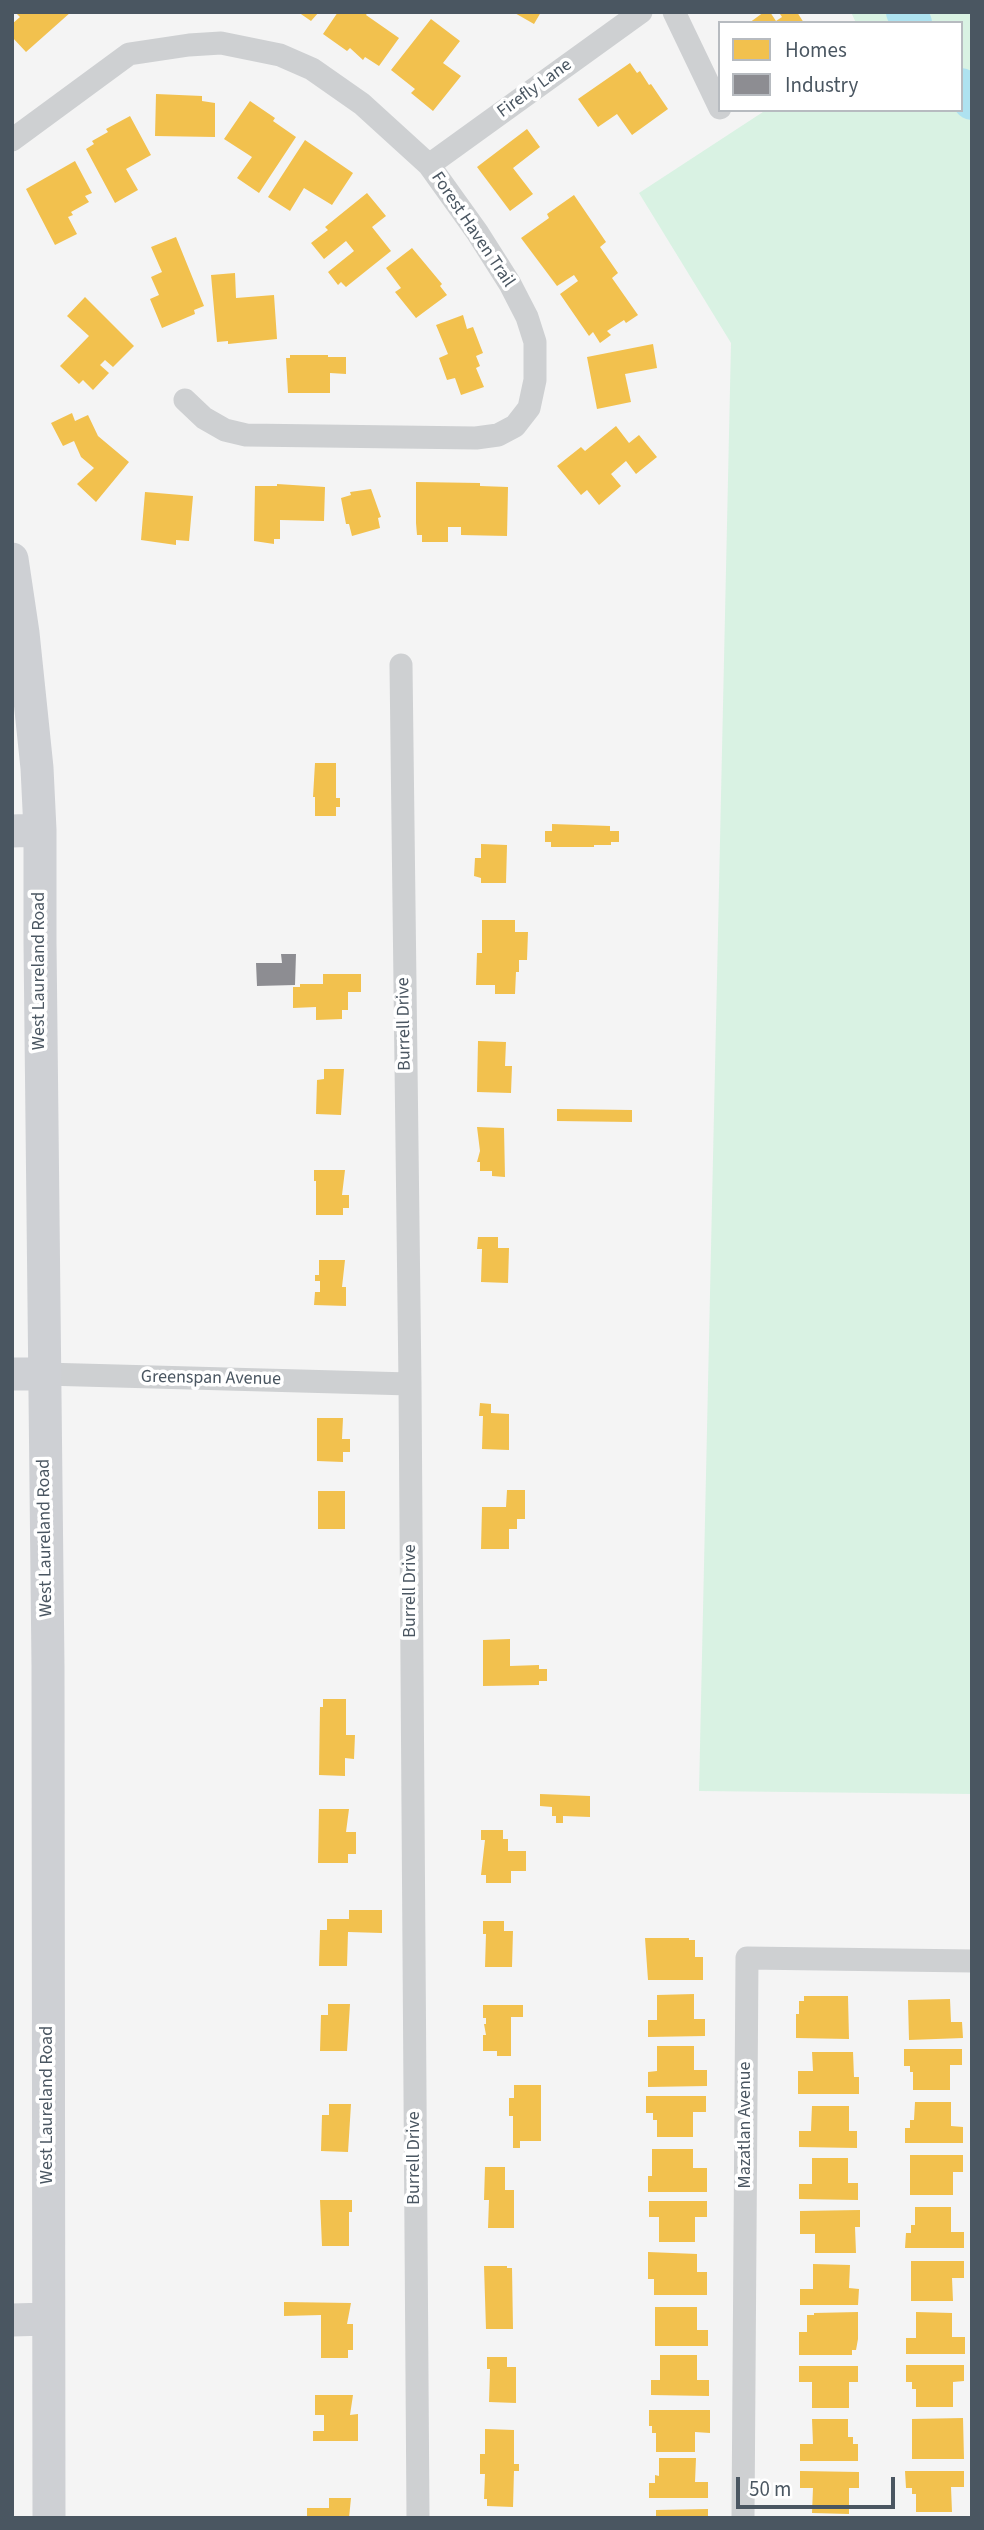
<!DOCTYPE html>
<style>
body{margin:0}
#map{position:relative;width:984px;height:2530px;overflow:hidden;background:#f4f4f4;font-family:"Source Sans 3",sans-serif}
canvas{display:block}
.frame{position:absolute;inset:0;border:14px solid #4a5661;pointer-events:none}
.legend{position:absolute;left:718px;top:21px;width:245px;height:91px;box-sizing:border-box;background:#fff;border:2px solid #b7bbc0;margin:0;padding:9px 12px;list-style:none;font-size:21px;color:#4a5661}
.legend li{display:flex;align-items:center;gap:14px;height:35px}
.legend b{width:35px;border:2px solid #b7bbc0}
.scale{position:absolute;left:736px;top:2477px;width:159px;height:32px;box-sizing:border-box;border:4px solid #4a5661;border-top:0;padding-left:9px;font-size:21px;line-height:24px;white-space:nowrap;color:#4a5661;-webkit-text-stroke:5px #fff;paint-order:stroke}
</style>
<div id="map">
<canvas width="984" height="2530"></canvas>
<div class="frame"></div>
<ul class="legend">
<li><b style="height:19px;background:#f2c14e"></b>Homes</li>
<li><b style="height:19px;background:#8d8d92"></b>Industry</li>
</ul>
<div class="scale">50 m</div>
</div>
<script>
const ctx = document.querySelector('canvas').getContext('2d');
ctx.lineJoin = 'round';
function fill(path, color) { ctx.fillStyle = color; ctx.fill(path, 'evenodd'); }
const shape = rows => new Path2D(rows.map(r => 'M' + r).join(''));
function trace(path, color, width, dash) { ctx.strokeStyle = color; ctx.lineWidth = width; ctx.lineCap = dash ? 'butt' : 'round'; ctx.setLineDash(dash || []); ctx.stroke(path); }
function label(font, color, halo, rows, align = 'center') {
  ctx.font = font + ' "Source Sans 3",sans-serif'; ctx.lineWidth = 7; ctx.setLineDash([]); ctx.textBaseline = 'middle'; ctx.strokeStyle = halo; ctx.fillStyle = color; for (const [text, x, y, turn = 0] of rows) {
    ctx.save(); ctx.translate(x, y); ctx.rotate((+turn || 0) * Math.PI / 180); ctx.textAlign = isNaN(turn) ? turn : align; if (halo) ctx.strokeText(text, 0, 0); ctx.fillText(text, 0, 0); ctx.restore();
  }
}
const green = shape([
 [851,12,972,12,972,1794,699,1791,731,343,639,193,766,110,961,110,961,23,856,23]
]);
const homes = shape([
 [15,12,71,12,26,52,12,37,12,24,20,17],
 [298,12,319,12,311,21],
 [338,12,368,12,366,15,399,38,379,66,365,57,363,60,350,48,347,51,323,34],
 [513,12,541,12,534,24],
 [764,12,770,12,776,21,782,17,780,14,782,12,790,14,797,12,804,23,749,23],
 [431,19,460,41,443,63,461,76,433,111,411,93,415,89,391,70],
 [630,63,637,73,640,71,649,85,651,84,668,109,632,135,617,114,598,127,578,99],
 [156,94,202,96,202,101,215,103,215,137,155,136],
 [250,101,275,118,273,121,296,137,259,193,237,178,252,157,224,139],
 [130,116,151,155,126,169,138,190,115,203,86,149,94,144,92,141,108,132,106,129],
 [527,129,540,147,513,168,533,194,510,211,477,167],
 [305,140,353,173,332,205,304,188,290,211,268,197],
 [75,161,92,193,85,196,89,202,71,212,73,215,68,217,77,234,55,245,26,189],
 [367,193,386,216,372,227,391,251,346,287,341,282,338,285,328,272,354,251,346,241,324,259,311,243,328,230,325,227],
 [574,195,606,242,600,247,618,273,612,278,638,315,626,323,624,320,607,331,611,335,600,343,593,332,589,336,560,294,578,281,574,275,557,286,521,238,549,218,547,214],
 [176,237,204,306,194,310,195,314,162,328,150,299,159,295,151,277,162,272,151,247],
 [412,248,442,284,440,286,447,295,416,318,395,292,401,288,386,268],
 [235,273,236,298,274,295,277,339,228,344,228,341,217,342,211,275],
 [85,297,134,346,113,367,105,360,100,365,109,373,93,390,83,380,79,384,60,366,89,336,67,316],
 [463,315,467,329,473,327,483,353,476,356,480,366,476,368,484,387,461,395,455,378,447,380,439,358,448,354,436,325],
 [653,344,657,368,625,374,631,402,597,409,587,357],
 [290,355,328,355,328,357,346,357,346,374,330,373,330,393,288,393,286,358,290,358],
 [72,413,75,421,88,415,98,436,129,462,96,502,77,484,94,468,81,457,74,441,63,446,51,423],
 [616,426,629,443,639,435,657,457,636,474,626,461,611,474,621,486,599,505,587,490,581,495,557,466,581,447,585,451],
 [416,482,480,483,480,486,508,487,507,536,461,535,461,527,448,527,448,542,422,542,422,535,417,535,416,523],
 [277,484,325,487,324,521,280,520,280,539,274,539,274,544,254,541,255,486,277,486],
 [371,489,381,517,378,518,380,528,352,536,349,524,346,524,341,498,351,495,350,492],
 [145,492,193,496,189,541,176,540,176,545,141,540],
 [315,763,336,763,336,798,340,798,340,807,336,807,336,816,315,816,315,797,313,797],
 [552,824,610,826,610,831,619,831,619,842,611,842,611,845,594,845,594,847,551,847,551,842,545,842,545,831,552,831],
 [481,844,507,845,506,883,481,883,481,878,474,876,475,858,481,858],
 [482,920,515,920,515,932,528,932,527,960,519,960,519,972,516,972,515,994,495,994,495,985,476,985,477,953,482,953],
 [323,974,361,974,361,992,348,992,348,1010,342,1010,342,1019,316,1020,316,1007,293,1008,293,987,300,987,300,984,323,984],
 [478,1041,506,1042,505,1066,512,1066,511,1093,477,1092],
 [324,1069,344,1069,341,1115,316,1114,317,1080,324,1079],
 [557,1109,632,1110,632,1122,557,1121],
 [477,1127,504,1128,505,1177,492,1176,492,1171,480,1171,480,1162,477,1162,480,1151],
 [314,1170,345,1170,342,1195,349,1195,349,1208,343,1208,343,1215,316,1215,316,1181,314,1181],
 [478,1237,498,1237,498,1248,509,1248,508,1283,481,1282,482,1249,477,1249],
 [319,1260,345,1260,342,1287,346,1287,346,1306,314,1305,315,1292,320,1292,320,1281,315,1281,315,1275,319,1275],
 [480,1403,491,1404,491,1413,509,1414,509,1450,482,1449,483,1416,479,1416],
 [317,1418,343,1418,342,1439,350,1439,350,1452,343,1452,343,1462,317,1461],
 [507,1490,525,1490,525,1519,517,1519,517,1529,509,1529,509,1549,481,1549,482,1507,506,1507],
 [318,1491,345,1491,345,1529,318,1529],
 [510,1639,510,1666,539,1665,539,1669,547,1669,547,1681,539,1681,539,1685,483,1686,483,1640],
 [323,1699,346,1699,346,1735,355,1735,354,1759,345,1758,345,1776,319,1775,320,1707,323,1707],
 [540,1794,590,1796,590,1817,563,1816,563,1823,556,1823,556,1816,552,1816,552,1807,540,1806],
 [319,1809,349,1809,346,1832,356,1832,356,1854,348,1854,348,1863,318,1863],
 [481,1830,503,1830,503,1839,508,1839,508,1851,526,1851,526,1871,511,1871,511,1883,486,1883,486,1875,481,1875,485,1840,481,1840],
 [349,1910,382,1910,382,1933,348,1932,347,1966,319,1966,320,1930,327,1930,327,1919,349,1919],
 [483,1921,504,1921,504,1931,513,1931,512,1967,485,1967,486,1934,483,1934],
 [645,1938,689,1938,689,1940,695,1940,695,1957,703,1957,703,1980,648,1980],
 [694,1994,694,2019,705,2019,705,2036,648,2037,648,2020,657,2020,657,1995],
 [804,1996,848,1996,849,2039,796,2038,796,2014,799,2014,799,2001,804,2001],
 [950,1999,951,2022,962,2022,963,2038,909,2040,908,2000],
 [328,2004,350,2004,347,2051,320,2051,321,2015,328,2015],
 [483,2005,523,2005,523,2017,511,2017,511,2056,497,2056,497,2051,483,2051,483,2035,486,2035,484,2024,486,2024,486,2018,483,2018],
 [657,2046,694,2046,694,2070,707,2070,707,2086,648,2087,648,2072,657,2071],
 [904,2049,962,2049,962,2065,950,2065,950,2090,913,2090,913,2072,910,2072,910,2066,904,2066],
 [812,2052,853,2052,854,2077,859,2077,859,2094,798,2094,798,2071,813,2071],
 [514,2085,541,2085,541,2141,520,2141,520,2148,513,2148,513,2116,509,2116,509,2098,514,2098],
 [646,2096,706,2096,706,2112,693,2112,693,2137,657,2137,657,2120,653,2120,653,2113,646,2113],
 [915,2102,951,2102,951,2126,963,2127,963,2143,905,2143,905,2128,910,2128,910,2120,914,2120],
 [329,2104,351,2104,348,2152,321,2151,322,2115,329,2115],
 [812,2106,849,2106,849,2131,857,2131,857,2148,799,2147,799,2131,811,2131],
 [652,2149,693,2149,693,2168,707,2168,707,2192,648,2192,648,2176,652,2176],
 [910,2155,963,2155,963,2172,953,2172,953,2195,910,2195],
 [812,2158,848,2158,848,2183,858,2183,858,2200,799,2199,799,2184,812,2184],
 [485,2167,505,2167,505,2190,514,2190,514,2228,488,2228,489,2200,484,2200],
 [320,2200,352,2200,352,2212,349,2212,349,2246,322,2246],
 [649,2201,707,2201,707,2217,695,2217,695,2242,659,2242,659,2217,649,2217],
 [915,2207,951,2207,951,2232,964,2232,964,2248,905,2248,906,2233,911,2233,911,2225,915,2225],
 [860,2210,860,2227,855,2227,856,2253,815,2253,815,2234,800,2234,800,2211],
 [648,2252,697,2254,697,2272,707,2272,707,2295,654,2295,654,2279,648,2279],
 [911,2261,964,2261,964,2278,952,2278,953,2301,911,2301],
 [813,2264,850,2265,849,2288,859,2289,858,2305,800,2305,800,2289,813,2289],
 [484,2266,507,2266,507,2268,512,2268,513,2329,486,2329],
 [284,2302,351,2303,347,2324,353,2324,353,2350,348,2350,348,2358,321,2358,321,2315,284,2316],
 [655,2307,697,2307,697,2330,708,2330,708,2346,655,2346],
 [858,2312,858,2339,856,2350,852,2350,852,2355,799,2355,799,2332,807,2332,807,2315,814,2315,814,2313],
 [916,2312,952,2313,952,2337,965,2337,965,2354,906,2354,906,2338,916,2338],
 [660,2355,697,2355,697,2380,709,2380,709,2396,651,2395,651,2380,660,2380],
 [487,2357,507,2357,507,2367,516,2367,516,2403,489,2402,490,2369,487,2369],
 [906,2365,964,2365,964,2381,953,2382,953,2407,916,2407,916,2389,912,2389,912,2382,906,2382],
 [799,2366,858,2366,858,2382,849,2382,849,2408,812,2408,812,2382,799,2382],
 [315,2395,353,2395,350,2415,358,2414,358,2441,313,2441,313,2431,324,2431,324,2415,315,2415],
 [649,2410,710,2410,710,2433,695,2432,695,2452,656,2452,656,2433,652,2433,652,2426,649,2426],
 [963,2418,964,2459,912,2459,912,2419],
 [812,2419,848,2419,848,2437,853,2437,853,2444,858,2444,858,2461,800,2461,800,2444,813,2444],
 [485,2429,514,2430,514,2464,519,2464,519,2471,514,2471,513,2507,487,2506,487,2499,484,2499,485,2474,480,2474,480,2454,485,2454],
 [659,2458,696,2458,695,2482,708,2482,708,2498,649,2498,649,2483,655,2483,655,2475,659,2476],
 [800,2471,859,2472,859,2488,849,2488,849,2514,812,2513,813,2488,800,2488],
 [905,2471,964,2471,964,2487,951,2487,952,2512,916,2512,916,2494,912,2494,912,2488,906,2488],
 [329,2498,351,2498,349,2518,307,2518,307,2508,329,2508],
 [708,2509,708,2518,656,2518,656,2510]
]);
const industry = shape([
 [281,954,296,954,295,985,257,986,256,963,282,963]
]);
const river = shape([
 [905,12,913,23],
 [961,87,972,101]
]);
const street = shape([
 [674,12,720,108],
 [12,140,129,54,189,45,221,43,280,55,312,69,362,104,429,165,477,232,510,284,527,317,535,342,535,380,529,408,515,426,498,435,476,438,246,435,225,430,204,418,185,400],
 [429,165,641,12],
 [401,665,410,1384,418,2518],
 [44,1374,410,1384],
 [743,2518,747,1958,972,1961]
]);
const secondary = shape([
 [12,559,23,633,37,768,40,830,40,942,48,1666,49,2518],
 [12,831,40,830],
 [12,1374,44,1374],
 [12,2320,48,2319]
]);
const streetNames = [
 ["Firefly Lane",535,89,-36],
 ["Forest Haven Trail",472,230,56],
 ["West Laureland Road",40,971,-90],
 ["Burrell Drive",405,1024,-91],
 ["Greenspan Avenue",211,1379,1],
 ["West Laureland Road",46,1538,-91],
 ["Burrell Drive",411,1591,-90],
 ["West Laureland Road",48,2105,-90],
 ["Mazatlan Avenue",746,2125,-90],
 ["Burrell Drive",415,2158,-90]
];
fill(green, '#d9f2e3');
fill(homes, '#f2c14e');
fill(industry, '#8d8d92');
trace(river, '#aee2f0', 38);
trace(street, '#ced0d2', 23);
trace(secondary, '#ced0d4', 33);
label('18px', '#4a5661', '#fff', streetNames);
</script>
